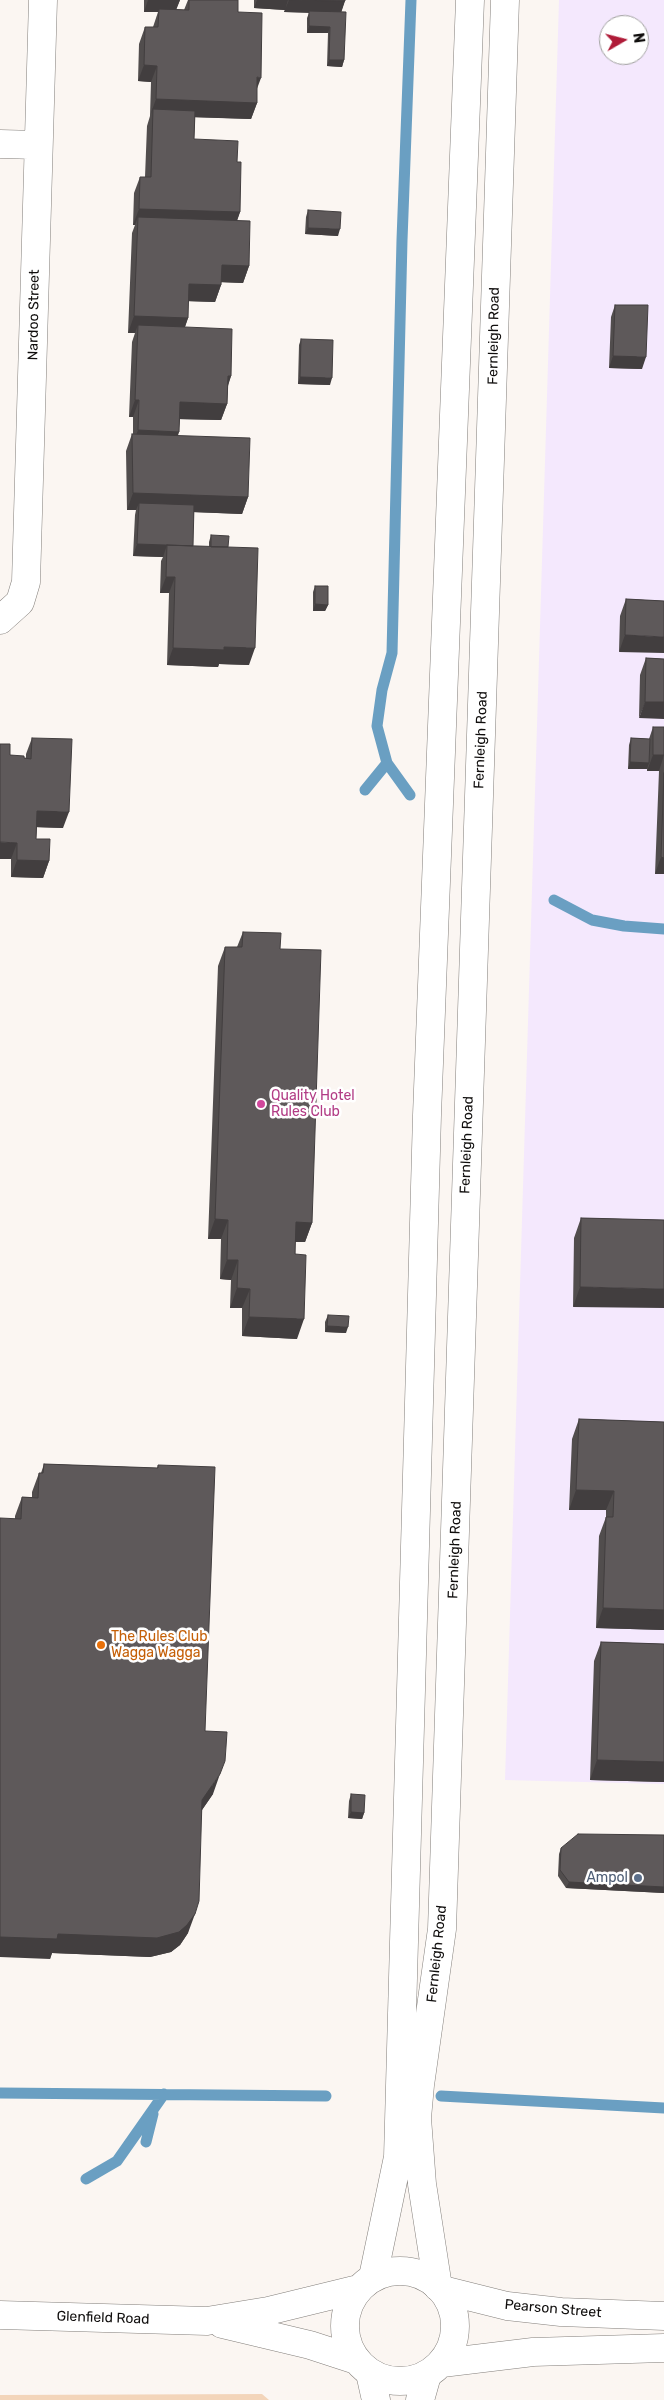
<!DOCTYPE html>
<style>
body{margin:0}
#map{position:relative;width:664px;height:2400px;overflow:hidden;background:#fbf6f2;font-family:Rubik,sans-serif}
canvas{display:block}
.north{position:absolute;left:599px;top:15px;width:50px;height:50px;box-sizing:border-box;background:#fff;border:1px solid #9f9f9e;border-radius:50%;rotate:82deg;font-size:14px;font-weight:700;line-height:20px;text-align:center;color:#100e0d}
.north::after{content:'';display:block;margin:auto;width:18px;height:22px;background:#af1b38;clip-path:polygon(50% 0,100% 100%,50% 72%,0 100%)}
</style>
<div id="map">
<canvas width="664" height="2400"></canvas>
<div class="north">N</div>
</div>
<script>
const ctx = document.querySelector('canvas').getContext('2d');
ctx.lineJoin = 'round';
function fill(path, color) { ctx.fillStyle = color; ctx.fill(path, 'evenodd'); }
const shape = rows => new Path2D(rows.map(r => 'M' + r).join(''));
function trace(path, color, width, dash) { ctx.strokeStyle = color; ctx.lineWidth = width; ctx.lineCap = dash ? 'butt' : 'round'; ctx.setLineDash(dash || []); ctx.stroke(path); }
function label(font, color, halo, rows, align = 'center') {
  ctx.font = font + ' Rubik,sans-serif'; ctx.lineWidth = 5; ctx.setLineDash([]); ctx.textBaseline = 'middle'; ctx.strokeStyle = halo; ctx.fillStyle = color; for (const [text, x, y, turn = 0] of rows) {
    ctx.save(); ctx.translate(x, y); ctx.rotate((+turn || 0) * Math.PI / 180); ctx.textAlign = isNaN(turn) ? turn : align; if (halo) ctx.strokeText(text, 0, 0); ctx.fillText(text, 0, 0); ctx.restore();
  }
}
const industrial = shape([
 [559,0,664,0,664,1784,505,1780],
 [609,25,639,25,639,55,609,55]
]);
const green = shape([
 [262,2394,269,2400,0,2400,0,2395]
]);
const stream = shape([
 [387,763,377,726,382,690,392,653,402,240,411,0],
 [365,790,387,763,410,795],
 [554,900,592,920,624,926,664,929],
 [0,2093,326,2096],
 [441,2096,664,2108],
 [146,2142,153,2114],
 [86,2179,117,2161,164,2094]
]);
const minor = shape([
 [0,144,38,145],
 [0,620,20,602,26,582,43,0]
]);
const tertiary = shape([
 [373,2277,398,2157,427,1115,470,0],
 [438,2287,422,2184,417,2118,420,2085,442,1929,505,0],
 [370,2373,376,2400],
 [420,2400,427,2375]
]);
const secondary = shape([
 '345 2326a55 55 0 1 1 110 0a55 55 0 1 1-110 0Z',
 [443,2290,507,2306,561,2312,664,2316],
 [0,2315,207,2321,268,2311,358,2289],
 [222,2324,310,2345,356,2360],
 [442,2363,533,2352,664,2348]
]);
const wall = shape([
 [144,0,180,0,176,9,184,10,188,0,238,0,238,12,257,87,257,103,251,119,195,117,194,139,237,162,240,212,237,221,249,266,243,283,221,282,221,285,215,302,188,301,188,318,185,327,231,376,228,386,227,404,221,420,180,419,178,436,248,497,242,514,194,512,192,546,209,547,209,542,211,535,228,547,249,665,219,664,218,667,167,665,169,593,160,593,161,561,163,557,133,556,135,515,136,510,127,510,126,451,132,434,133,434,133,417,129,417,132,342,135,333,128,333,132,233,135,225,133,225,134,193,140,177,145,177,147,126,150,116,151,82,138,81,139,44,145,27,153,27,158,12,144,12],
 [254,0,345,0,341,12,344,60,342,67,327,66,328,33,307,33,307,18,309,13,284,12,285,10,254,8],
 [308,210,338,236,305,234,306,217],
 [615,305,642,369,609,368,611,317],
 [301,339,330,385,298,384,299,345],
 [315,586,328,605,325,611,313,611,313,592],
 [626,599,664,601,619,652,620,616],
 [646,658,664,659,639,718,640,675],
 [653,727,664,727,664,874,655,874,659,771,647,771,647,768,647,769,628,769,629,745,631,738,649,739],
 [32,738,63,828,37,827,36,839,49,861,43,878,11,877,11,859,10,755,26,758,26,754],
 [243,932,280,949,312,1223,305,1242,295,1242,297,1339,242,1336,242,1308,230,1308,231,1280,220,1279,221,1239,208,1239,218,966,225,947,237,947],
 [581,1218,664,1220,573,1307,574,1238],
 [328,1315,346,1333,325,1332,325,1322],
 [579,1419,664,1422,664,1630,596,1628,599,1536,606,1517,606,1510,569,1510,572,1439],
 [44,1464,157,1468,158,1465,205,1731,213,1794,202,1810,188,1933,180,1945,171,1952,150,1957,52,1953,50,1959,15,1519,15,1516,22,1497,32,1497,32,1492,39,1473,41,1473],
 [601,1642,664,1644,664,1782,590,1780,594,1661],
 [351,1794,364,1813,362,1819,348,1818,349,1801],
 [664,1835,664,1893,566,1888,558,1876,559,1854,561,1848]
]);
const shadedWall = shape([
 [148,0,180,0,175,13,159,9,158,12,144,12],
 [257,0,288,0,285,10,254,8],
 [289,0,345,1,341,13,284,12],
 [309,26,330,27,328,33,307,33],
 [329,60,344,60,342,67,327,66],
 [144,65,157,66,151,82,138,81],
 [257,77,261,78,255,94],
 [156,99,257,103,251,119,153,116,153,109,150,116],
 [139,209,240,212,234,228,138,217,135,225,133,225],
 [308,228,340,229,338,236,305,234],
 [222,265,249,266,243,283,216,282],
 [189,284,221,285,215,302,183,301],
 [134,316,188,318,182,335,138,325,135,333,128,333],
 [613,356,646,357,642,369,609,368],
 [228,376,231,376,225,393],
 [300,377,332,378,330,385,298,384],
 [135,400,139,400,133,417,129,417],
 [180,402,227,404,221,420,174,419],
 [138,430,179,432,173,449,132,447],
 [133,493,248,497,242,514,139,510,139,503,136,510,127,510],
 [137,544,193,546,167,545,163,557,133,556],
 [166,577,175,577,169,593,160,593],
 [315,604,328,605,325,611,313,611],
 [625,635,664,637,664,653,619,652],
 [224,647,255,648,249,665,219,664,218,667,167,665,173,648],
 [645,702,664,702,664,719,639,718],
 [653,755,664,755,659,771,647,771],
 [630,762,649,763,647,769,628,769],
 [37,811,69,812,63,828,31,827],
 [0,842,17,843,11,859,0,859],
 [661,857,664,858,664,874,655,874],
 [17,860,49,861,43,878,11,877],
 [215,1219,228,1220,221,1239,208,1239],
 [296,1222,312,1223,305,1242,289,1242],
 [227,1260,238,1260,231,1280,220,1279],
 [580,1287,664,1289,664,1308,573,1307],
 [237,1288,250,1289,242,1308,230,1308],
 [249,1317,304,1319,297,1339,242,1336],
 [327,1326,348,1327,346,1333,325,1332],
 [576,1490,614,1491,606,1510,569,1510],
 [603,1608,664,1610,664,1630,596,1628],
 [597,1760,664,1762,664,1782,590,1780],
 [220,1774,213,1794,195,1820,202,1800],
 [351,1812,364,1813,362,1819,348,1818],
 [569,1882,664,1887,664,1893,566,1888],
 [195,1914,188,1933,180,1945,171,1952,150,1957,52,1953,50,1959,0,1957,0,1937,58,1934]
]);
const building = shape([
 [189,0,238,0,238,12,262,13,261,78,257,77,257,103,156,99,157,66,144,65,145,27,158,27,159,9,189,10,189,0],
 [289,0,345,0,345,1,289,0],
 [309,11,346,12,344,60,329,60,330,27,309,26,309,11],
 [153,109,195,111,194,139,238,141,237,162,241,162,240,212,139,209,140,177,151,177,153,109],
 [308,210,341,212,340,229,308,228,308,210],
 [138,217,250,221,249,266,222,265,221,285,189,284,188,318,134,316,138,217],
 [615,305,648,305,646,357,613,356,615,305],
 [138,325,232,329,231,376,228,376,227,404,180,402,179,432,138,430,139,400,135,400,138,325],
 [301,339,333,340,332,378,300,377,301,339],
 [132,434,250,438,248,497,133,493,132,434],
 [139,503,194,505,193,546,137,544,139,503],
 [211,535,229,536,228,547,211,547,211,535],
 [167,545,258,548,255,648,224,647,224,650,173,648,175,577,166,577,167,545],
 [315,586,328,586,328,605,315,604,315,586],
 [626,599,664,601,664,637,625,635,626,599],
 [646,658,664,659,664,702,645,702,646,658],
 [653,727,664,727,664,755,653,755,653,727],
 [32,738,72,739,69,812,37,811,36,839,50,839,49,861,17,860,17,843,0,842,0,744,10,744,10,755,24,756,24,758,31,759,32,738],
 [631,738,650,739,649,763,630,762,631,738],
 [664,773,664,858,661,857,664,773],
 [243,932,281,933,280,949,321,950,312,1223,296,1222,295,1254,306,1255,304,1319,249,1317,250,1289,237,1288,238,1260,227,1260,228,1220,215,1219,225,947,242,947,243,932],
 [581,1218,664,1220,664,1289,580,1287,581,1218],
 [328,1315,349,1316,348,1327,327,1326,328,1315],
 [579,1419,664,1422,664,1610,603,1608,606,1517,613,1517,614,1491,576,1490,579,1419],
 [44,1464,158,1468,158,1465,215,1467,205,1731,227,1732,226,1747,225,1761,220,1774,202,1800,199,1901,195,1914,187,1925,179,1932,157,1938,58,1934,57,1939,0,1937,0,1518,21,1519,22,1497,38,1498,39,1473,43,1473,44,1464],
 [601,1642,664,1644,664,1762,597,1760,601,1642],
 [351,1794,365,1795,364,1813,351,1812,351,1794],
 [578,1834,664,1835,664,1887,569,1882,560,1870,561,1848,578,1834]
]);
const markers = [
 [261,1104,5,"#d1479c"],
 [101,1645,5,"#e8710a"],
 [638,1878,5,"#5c6f8a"]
];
const streetNames = [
 ["Nardoo Street",34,315,-89],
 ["Fernleigh Road",494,336,-89],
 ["Fernleigh Road",481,740,-88],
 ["Fernleigh Road",467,1145,-88],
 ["Fernleigh Road",455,1550,-88],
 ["Fernleigh Road",437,1954,-84],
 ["Pearson Street",553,2309,5],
 ["Glenfield Road",103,2318,2]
];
const hotelNames = [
 ["Quality Hotel",271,1096],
 ["Rules Club",271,1112]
];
const foodNames = [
 ["The Rules Club",111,1637],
 ["Wagga Wagga",111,1653]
];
const serviceNames = [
 ["Ampol",628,1878]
];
fill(industrial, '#f4e8fd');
fill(green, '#f3d5ba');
trace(stream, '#6a9fc2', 11);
trace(minor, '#837f7b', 29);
trace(tertiary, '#837f7b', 29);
trace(secondary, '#837f7b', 29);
trace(minor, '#fff', 28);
trace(tertiary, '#fff', 28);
trace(secondary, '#fff', 28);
fill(wall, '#514d4d');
fill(shadedWall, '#423e3f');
fill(building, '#5e595a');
trace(building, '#423e3f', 1);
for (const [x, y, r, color] of markers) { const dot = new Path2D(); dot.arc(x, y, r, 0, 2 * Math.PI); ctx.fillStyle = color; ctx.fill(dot); trace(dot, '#fff', 2); }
label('14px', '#100e0d', '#fff', streetNames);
label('14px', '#b23c85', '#fff', hotelNames, 'left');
label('14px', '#c56008', '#fff', foodNames, 'left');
label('14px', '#4e5e75', '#fff', serviceNames, 'right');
</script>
